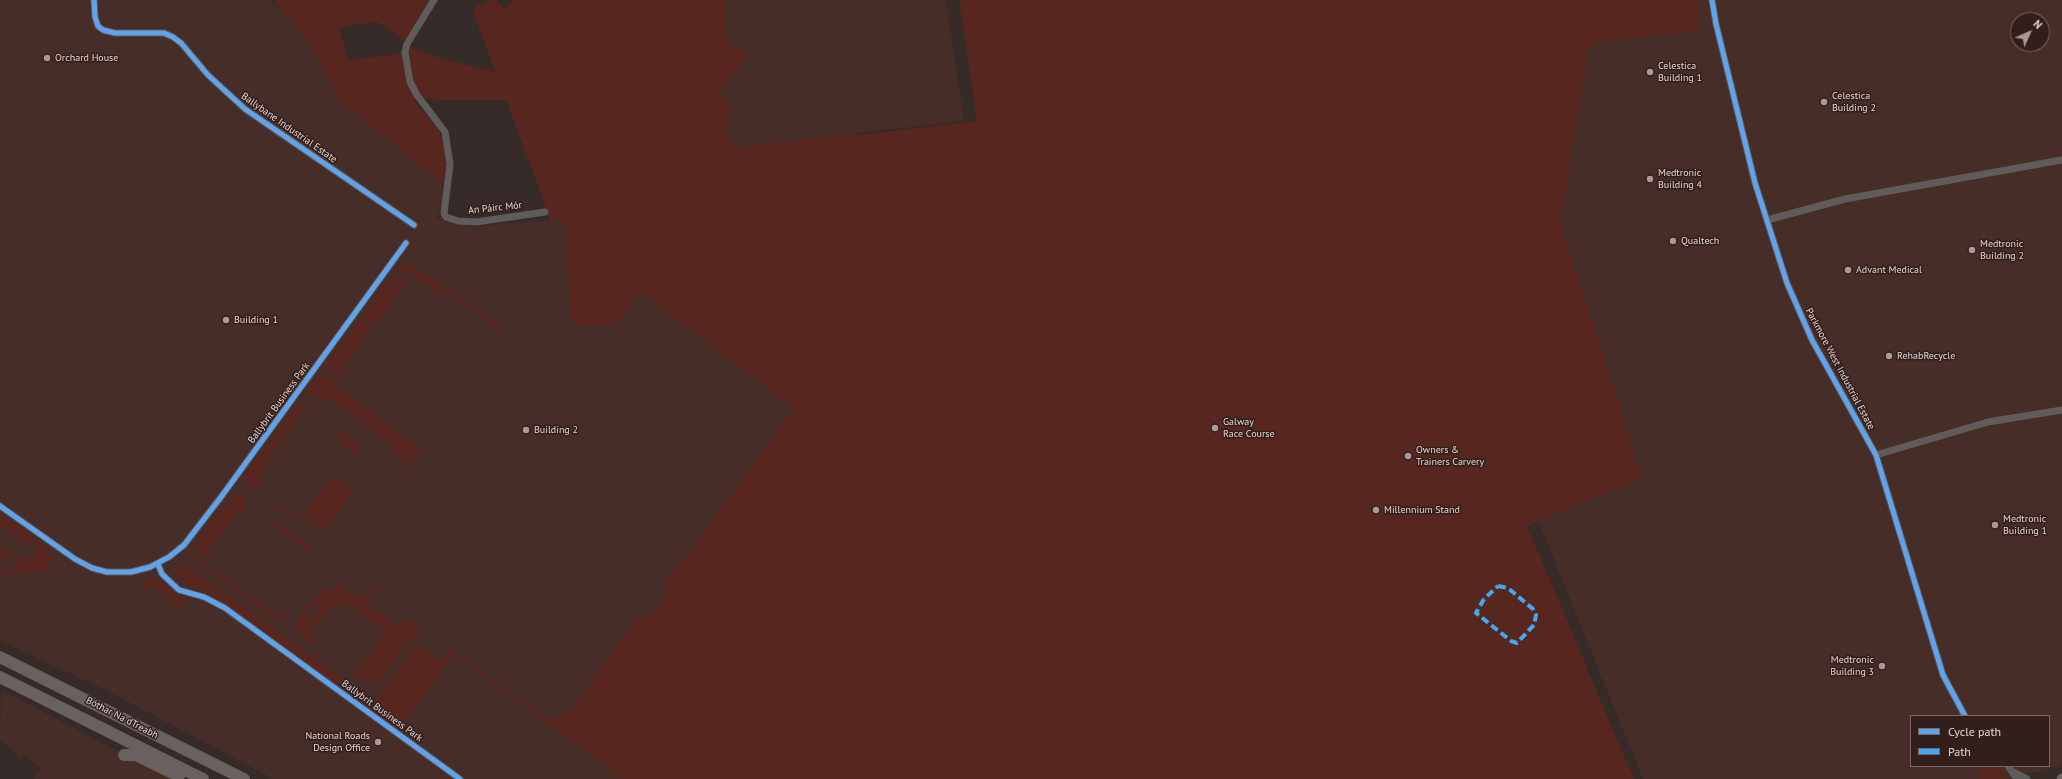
<!DOCTYPE html>
<meta charset="utf-8">
<style>
body{margin:0}
#map{position:relative;width:2062px;height:779px;overflow:hidden;background:#362b29;font-family:"PT Sans",sans-serif}
canvas{display:block}
.legend{position:absolute;left:1910px;top:715px;width:140px;height:52px;box-sizing:border-box;background:#321e1a;border:1px solid #796864;margin:0;padding:5px 7px;list-style:none;font-size:12px;color:#e4d6d3}
.legend li{display:flex;align-items:center;gap:8px;height:20px}
.legend b{width:20px;border:1px solid #796864}
.north{position:absolute;left:2010px;top:12px;width:40px;height:40px;box-sizing:border-box;background:#321e1a;border:1px solid #796864;border-radius:50%;rotate:45deg;font-size:11px;font-weight:700;line-height:16px;text-align:center;color:#e4d6d3}
.north::after{content:'';display:block;margin:auto;width:14px;height:18px;background:#a79a98;clip-path:polygon(50% 0,100% 100%,50% 72%,0 100%)}
</style>
<div id="map">
<canvas width="2062" height="779"></canvas>
<ul class="legend">
<li><b style="height:5px;background:#60a3ed"></b>Cycle path</li>
<li><b style="height:5px;background:#3fa9f5"></b>Path</li>
</ul>
<div class="north">N</div>
</div>
<script>
const ctx = document.querySelector('canvas').getContext('2d');
ctx.lineJoin = 'round';
function fill(path, color) { ctx.fillStyle = color; ctx.fill(path, 'evenodd'); }
const shape = rows => new Path2D(rows.map(r => 'M' + r).join(''));
function trace(path, color, width, dash) { ctx.strokeStyle = color; ctx.lineWidth = width; ctx.lineCap = dash ? 'butt' : 'round'; ctx.setLineDash(dash || []); ctx.stroke(path); }
function label(font, color, halo, rows, align = 'center') {
  ctx.font = font + ' "PT Sans",sans-serif'; ctx.lineWidth = 3; ctx.setLineDash([]); ctx.textBaseline = 'middle'; ctx.strokeStyle = halo; ctx.fillStyle = color; for (const [text, x, y, turn = 0] of rows) {
    ctx.save(); ctx.translate(x, y); ctx.rotate((+turn || 0) * Math.PI / 180); ctx.textAlign = isNaN(turn) ? turn : align; if (halo) ctx.strokeText(text, 0, 0); ctx.fillText(text, 0, 0); ctx.restore();
  }
}
const built = shape([
 [0,0,269,0,290,17,305,38,324,70,337,99,434,177,442,185,443,198,437,219,470,227,564,219,571,315,578,325,584,327,615,323,618,321,615,270,884,308,636,779,274,779,104,689,0,641],
 [726,0,946,0,964,121,733,147,725,129,731,108,718,92,747,56,725,41],
 [1698,0,2062,0,2062,763,2057,766,2041,772,2028,772,2009,779,1643,779,1538,520,1641,478,1610,375,1560,225,1589,48,1596,47,1597,42,1700,31],
 [2018,20,2042,20,2042,44,2018,44],
 [1911,716,2049,716,2049,766,1911,766],
 [1,690,120,752,172,779,32,779,41,768,24,755,21,758,0,740]
]);
const green = shape([
 [276,0,430,0,414,29,404,40,377,22,356,24,339,30,349,60,399,54,408,51,410,47,436,57,495,72,472,8,489,0,497,0,504,9,515,0,726,0,725,41,748,56,719,92,731,108,725,129,734,147,857,133,858,135,977,121,959,0,1698,0,1700,31,1597,42,1596,47,1589,48,1560,224,1610,375,1642,478,1527,526,1634,779,623,779,454,655,400,727,378,711,374,702,416,644,441,662,451,649,544,717,550,718,565,714,572,708,637,618,651,615,666,594,664,586,683,557,686,556,794,409,640,292,620,319,615,323,584,327,578,325,572,320,571,315,564,220,551,221,506,100,439,100,420,97,412,99,438,129,442,138,447,165,442,185,434,177,337,99,324,70,305,38,290,17,274,3],
 [400,263,413,266,441,285,445,299,412,274,395,271],
 [397,278,407,280,375,325,372,324,362,316,388,280],
 [444,284,504,329,502,332,450,294,447,298],
 [360,318,372,328,343,369,347,372,342,375,324,367],
 [320,376,335,379,339,383,337,387,421,449,407,470,404,462,391,452,394,447,325,396,320,401,308,392,307,390],
 [304,403,308,405,272,453,274,455,256,479,261,483,255,489,247,487,244,479,245,474,296,406],
 [339,431,361,448,356,455,340,444,343,440,336,435],
 [334,475,354,490,324,532,303,516],
 [236,494,245,499,246,510,242,515,238,511,208,551,212,555,205,557,193,547,231,495],
 [279,506,299,518,296,521,291,517,277,511,275,510],
 [0,513,45,546,49,554,51,554,51,560,46,569,36,573,0,574,0,570,17,569,17,557,0,558,0,548,32,559,36,546,12,537,12,532,0,528],
 [271,518,311,547,308,550,268,521],
 [189,552,277,616,281,612,289,616,280,619,270,617,189,556,187,553],
 [183,565,191,568,347,682,366,691,366,695,360,698,313,668,220,600,183,584,178,580,175,574,178,566],
 [152,578,163,584,177,596,186,600,188,603,186,606,180,608,172,605,168,602,170,598,165,594,147,586,143,594,142,587,146,580],
 [339,583,359,599,362,594,367,597,378,583,379,586,366,604,397,627,401,622,408,619,415,621,419,627,418,633,410,644,404,645,381,678,375,681,359,678,354,675,353,672,358,669,385,632,346,602,341,609,333,603,310,635,316,640,314,644,311,644,296,631,297,619,310,600,313,602,326,585,333,590],
 [313,602,319,608,316,612,318,614,313,621,304,614],
 [1980,766,1997,766,2009,779,1980,779,1977,775,1983,770]
]);
const street = shape([
 [94,0,95,17,98,26,103,30,115,33,164,33,173,37,181,43,208,75,245,109,414,225],
 [434,0,407,44,405,52,410,82,417,95,445,132,450,164,444,213,446,217,458,221,476,222,545,212],
 [1712,0,1716,24,1755,183,1787,283,1812,340,1876,455,1943,675,1965,716],
 [1767,220,1845,199,2062,160],
 [1876,455,1988,422,2062,410],
 [0,506,75,559,92,568,107,572,131,572,150,567,169,557,184,545,221,497,406,243],
 [158,564,162,574,179,590,204,597,225,608,460,779],
 [2008,766,2017,779],
 [2013,772,2027,779]
]);
const secondary = shape([
 [2061,779,2062,778]
]);
const highway = shape([
 [0,657,244,779],
 [0,677,203,779],
 [124,755,136,755,179,776]
]);
const quiet = shape([
 [1498,586,1508,588,1533,609,1536,615,1534,625,1517,643,1511,641,1476,613,1484,599,1498,586]
]);
const cycleway = shape([
 [94,0,95,17,98,26,103,30,115,33,164,33,173,37,181,43,208,75,245,109,414,225],
 [1712,0,1716,24,1755,183,1787,283,1812,340,1876,455,1943,675,1965,716],
 [0,506,75,559,92,568,107,572,131,572,150,567,169,557,184,545,221,497,406,243],
 [158,564,162,574,179,590,204,597,225,608,460,779]
]);
const markers = [
 [47,58,4,"#a79a98"],
 [1650,72,4,"#a79a98"],
 [1824,102,4,"#a79a98"],
 [1650,179,4,"#a79a98"],
 [1673,241,4,"#a79a98"],
 [1972,250,4,"#a79a98"],
 [1848,270,4,"#a79a98"],
 [226,320,4,"#a79a98"],
 [1889,356,4,"#a79a98"],
 [1215,428,4,"#a79a98"],
 [526,430,4,"#a79a98"],
 [1408,456,4,"#a79a98"],
 [1376,510,4,"#a79a98"],
 [1995,525,4,"#a79a98"],
 [1882,666,4,"#a79a98"],
 [378,742,4,"#a79a98"]
];
const poiNames = [
 ["Orchard House",55,58],
 ["Celestica",1658,66],
 ["Building 1",1658,78],
 ["Celestica",1832,96],
 ["Building 2",1832,108],
 ["Medtronic",1658,173],
 ["Building 4",1658,185],
 ["Qualtech",1681,241],
 ["Medtronic",1980,244],
 ["Building 2",1980,256],
 ["Advant Medical",1856,270],
 ["Building 1",234,320],
 ["RehabRecycle",1897,356],
 ["Galway",1223,422],
 ["Race Course",1223,434],
 ["Building 2",534,430],
 ["Owners &",1416,450],
 ["Trainers Carvery",1416,462],
 ["Millennium Stand",1384,510],
 ["Medtronic",2003,519],
 ["Building 1",2003,531],
 ["Medtronic",1874,660,"right"],
 ["Building 3",1874,672,"right"],
 ["National Roads",370,736,"right"],
 ["Design Office",370,748,"right"]
];
const streetNames = [
 ["Ballybane Industrial Estate",289,128,35],
 ["An Páirc Mór",495,208,-6],
 ["Parkmore West Industrial Estate",1840,369,62],
 ["Ballybrit Business Park",279,403,-54],
 ["Ballybrit Business Park",382,711,36],
 ["Bóthar Na dTreabh",122,718,27]
];
fill(built, '#462d28');
fill(green, '#57261f');
trace(street, '#605c5b', 7);
trace(secondary, '#6c6665', 9);
trace(highway, '#696160', 12);
trace(quiet, '#3fa9f5', 4, [8, 4]);
trace(cycleway, '#60a3ed', 5);
for (const [x, y, r, color] of markers) { const dot = new Path2D(); dot.arc(x, y, r, 0, 2 * Math.PI); ctx.fillStyle = color; ctx.fill(dot); trace(dot, '#321e1a', 1.5); }
label('10px', '#e4d6d3', '#321e1a', poiNames, 'left');
label('10px', '#e4d6d3', '#321e1a', streetNames);
</script>
